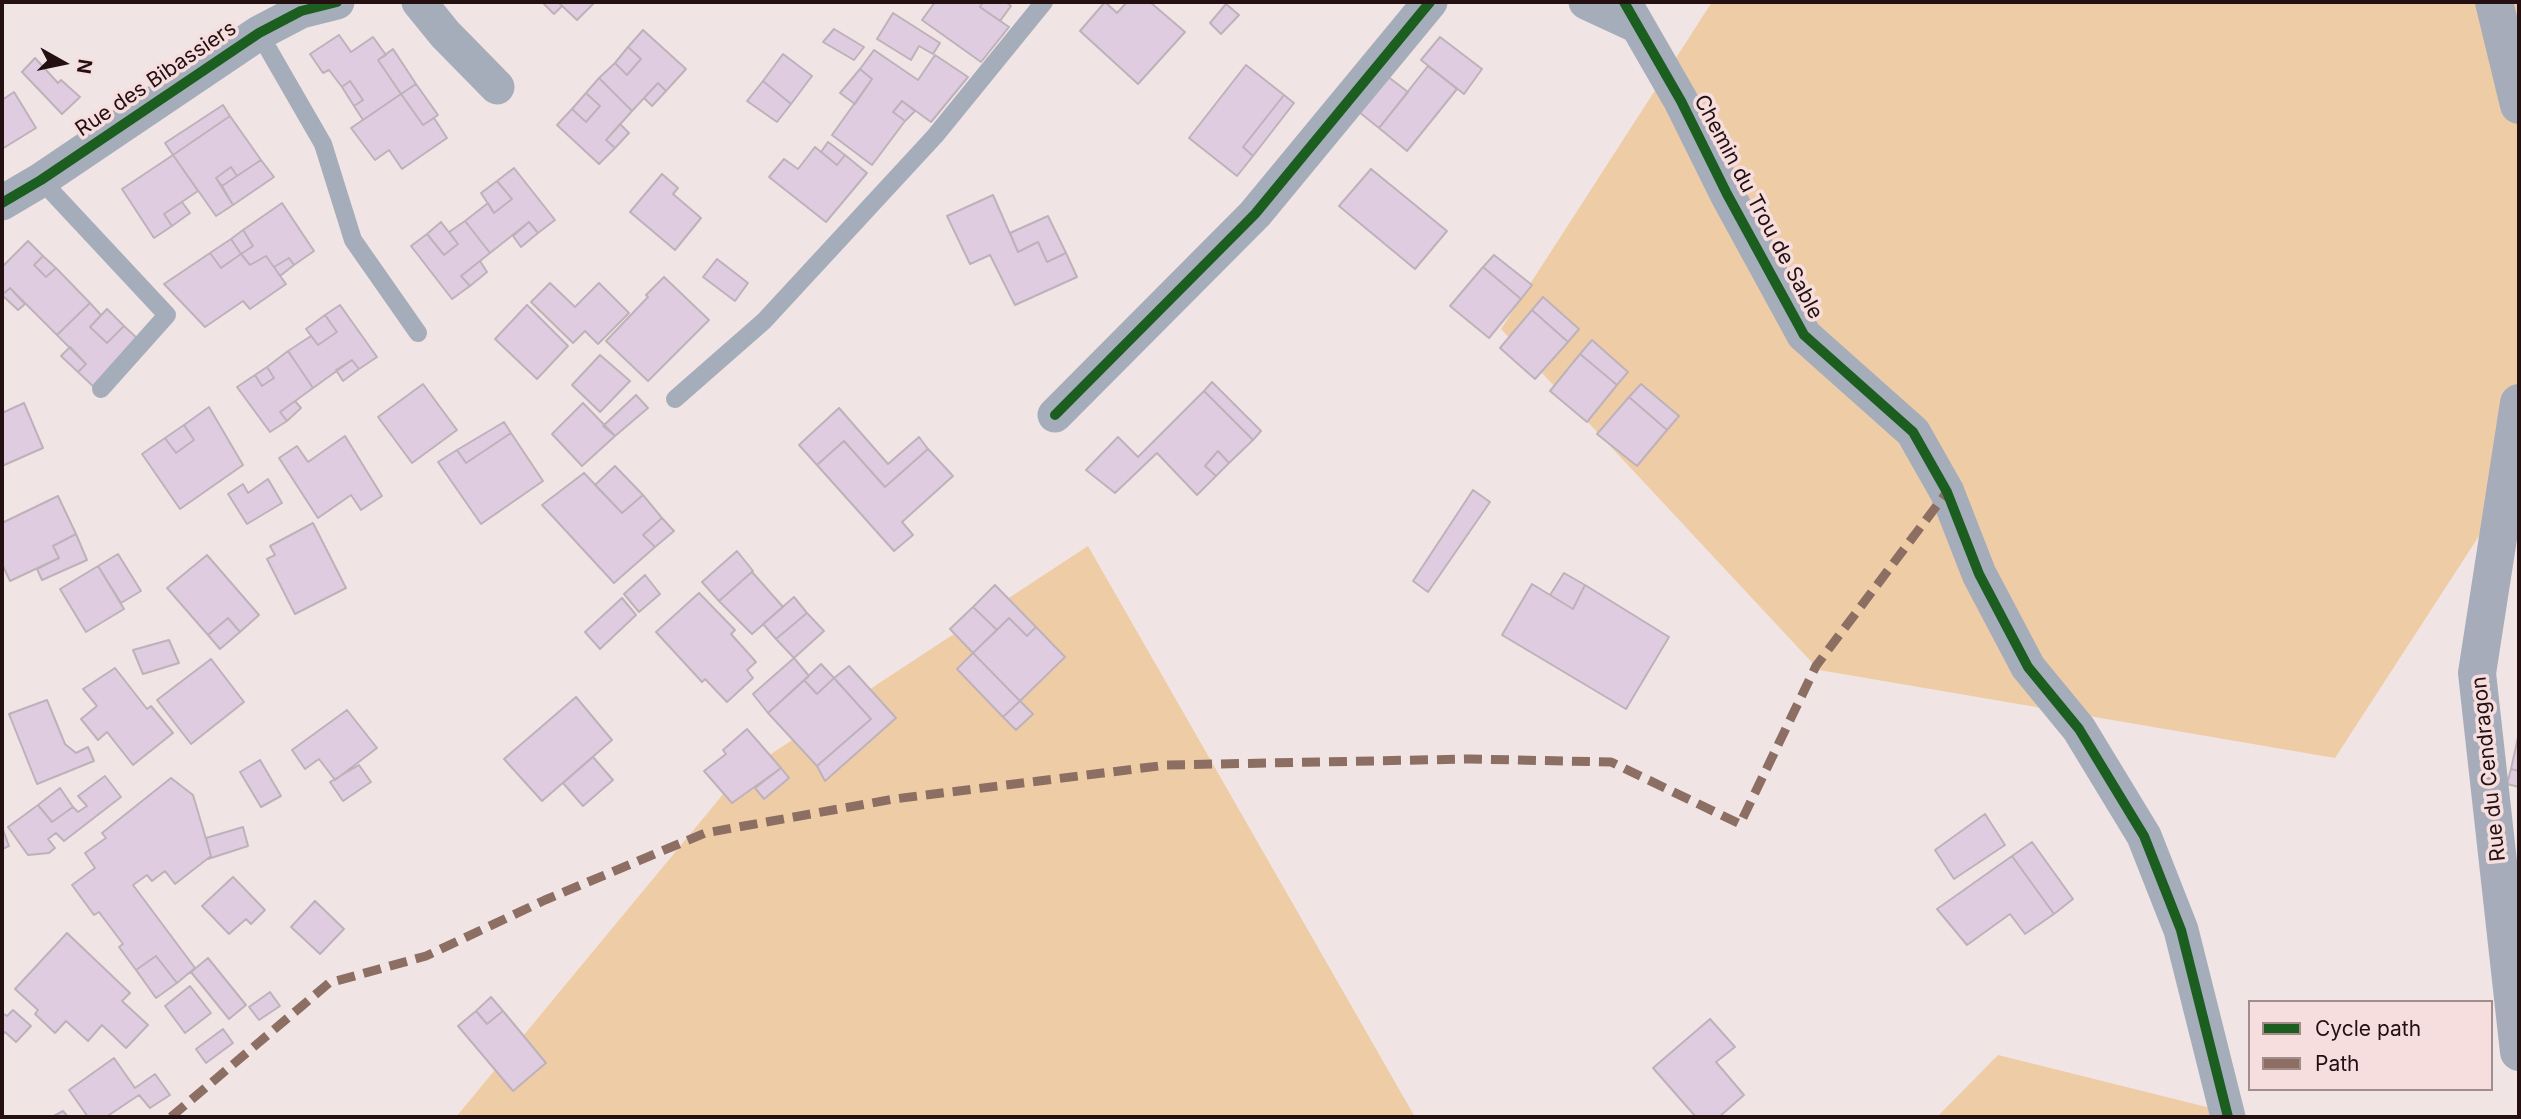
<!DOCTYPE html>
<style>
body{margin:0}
#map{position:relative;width:2521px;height:1119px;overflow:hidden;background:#f1e4e4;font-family:Inter,sans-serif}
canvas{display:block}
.frame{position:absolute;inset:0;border:4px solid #241011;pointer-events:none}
.legend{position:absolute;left:2248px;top:1000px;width:245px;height:91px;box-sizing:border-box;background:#f7dede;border:2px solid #a38c8c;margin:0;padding:9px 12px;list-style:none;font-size:21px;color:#241011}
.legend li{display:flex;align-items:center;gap:14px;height:35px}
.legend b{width:35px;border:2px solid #a38c8c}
.north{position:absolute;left:28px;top:28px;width:70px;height:70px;-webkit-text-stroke:5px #f7dede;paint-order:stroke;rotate:99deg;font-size:19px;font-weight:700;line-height:28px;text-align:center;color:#241011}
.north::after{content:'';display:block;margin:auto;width:24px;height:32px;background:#241011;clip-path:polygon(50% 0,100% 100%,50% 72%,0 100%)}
</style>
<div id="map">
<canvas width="2521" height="1119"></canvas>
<div class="frame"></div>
<ul class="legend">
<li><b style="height:9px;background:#1b5e20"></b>Cycle path</li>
<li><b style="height:9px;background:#8d6e63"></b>Path</li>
</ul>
<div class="north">N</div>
</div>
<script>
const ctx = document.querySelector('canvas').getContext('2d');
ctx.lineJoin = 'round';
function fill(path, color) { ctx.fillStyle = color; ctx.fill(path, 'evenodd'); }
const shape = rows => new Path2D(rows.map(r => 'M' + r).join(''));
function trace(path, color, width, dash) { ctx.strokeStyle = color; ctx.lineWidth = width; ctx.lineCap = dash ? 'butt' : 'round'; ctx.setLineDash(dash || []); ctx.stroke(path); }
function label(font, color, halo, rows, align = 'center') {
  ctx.font = font + ' Inter,sans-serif'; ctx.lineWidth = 7; ctx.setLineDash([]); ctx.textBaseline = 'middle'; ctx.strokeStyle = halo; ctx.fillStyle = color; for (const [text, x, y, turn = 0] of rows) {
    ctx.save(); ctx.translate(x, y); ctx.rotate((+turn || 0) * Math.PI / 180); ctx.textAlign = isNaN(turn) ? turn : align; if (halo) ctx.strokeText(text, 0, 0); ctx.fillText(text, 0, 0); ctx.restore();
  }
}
const green = shape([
 [1712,2,2519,2,2519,476,2516,479,2335,758,1819,670,1501,329],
 [1088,546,1415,1117,456,1117,739,775],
 [1998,1055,2247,1117,1937,1117]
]);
const building = shape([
 [542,2,558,2,562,6,554,14,542,2],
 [558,2,595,2,577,20,558,2],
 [935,2,983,2,980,7,1009,27,981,62,922,20,935,2],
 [983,2,1006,2,1011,6,1000,21,980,7,983,2],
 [1105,2,1117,13,1127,2,1150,2,1185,32,1138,84,1080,31,1105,2],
 [1226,4,1239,15,1221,34,1210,23,1226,4],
 [893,13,940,43,933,54,919,46,911,60,877,39,893,13],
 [834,29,864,47,854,60,823,42,834,29],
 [643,30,686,69,666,91,658,83,632,111,599,78,615,63,627,75,641,59,628,47,643,30],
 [339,35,351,52,373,37,386,55,378,60,401,94,363,120,354,106,363,100,350,81,342,87,329,70,323,73,310,54,339,35],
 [1440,37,1482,69,1464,94,1421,60,1440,37],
 [628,47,641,59,627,75,615,63,628,47],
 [393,49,416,84,401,94,378,60,393,49],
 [874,50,918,80,935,55,968,77,931,122,902,101,893,112,905,121,872,165,832,135,872,79,860,69,874,50],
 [783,54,812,76,791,104,763,81,783,54],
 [35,58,58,83,61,80,80,97,62,114,22,72,35,58],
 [1246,65,1284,95,1243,147,1253,156,1237,176,1189,138,1246,65],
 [1428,66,1457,89,1407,151,1379,128,1428,66],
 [860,69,872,79,855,104,840,93,860,69],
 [1387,76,1408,92,1379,128,1359,112,1387,76],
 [599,78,632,111,606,140,615,148,599,164,557,125,572,109,586,122,600,106,586,93,599,78],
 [350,81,363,100,354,106,342,87,350,81],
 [763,81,791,104,777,122,747,101,763,81],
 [658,83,666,91,652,106,644,98,658,83],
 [416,84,438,115,423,125,401,94,416,84],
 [14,92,36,128,2,149,2,100,14,92],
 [586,93,600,106,586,122,572,109,586,93],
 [401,94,423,125,434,118,447,138,402,169,389,150,375,160,351,128,401,94],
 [1284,95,1294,103,1253,156,1243,147,1284,95],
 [902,101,915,111,905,121,893,112,902,101],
 [223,105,230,116,173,155,165,143,223,105],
 [230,116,261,160,237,176,231,167,216,178,233,205,216,216,173,155,230,116],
 [620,124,629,133,615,148,606,140,620,124],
 [828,142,845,155,837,165,821,152,828,142],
 [815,147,837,165,845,155,867,173,826,222,769,177,784,159,798,169,815,147],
 [173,155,198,191,164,214,172,226,154,238,122,189,173,155],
 [261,160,274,177,233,205,222,186,261,160],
 [231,167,237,176,222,186,216,178,231,167],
 [514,168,555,220,538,233,529,222,490,253,465,221,488,203,494,213,512,199,497,181,514,168],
 [1371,169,1447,231,1415,269,1339,206,1371,169],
 [662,174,678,188,673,194,701,218,675,250,630,212,662,174],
 [497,181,512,199,494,213,481,193,497,181],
 [993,195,1018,252,1038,242,1047,262,1066,253,1077,277,1015,305,990,255,970,264,947,216,993,195],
 [182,202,190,213,172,226,164,214,182,202],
 [282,203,314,251,294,265,289,258,274,267,266,256,250,265,241,254,253,246,243,230,282,203],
 [1048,216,1066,253,1047,262,1038,242,1018,252,1010,233,1048,216],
 [465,221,490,253,461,276,470,286,452,299,411,246,427,234,444,255,458,244,449,232,465,221],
 [441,222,458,244,444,255,427,234,441,222],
 [529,222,538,233,521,247,513,236,529,222],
 [243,230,253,246,241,254,231,239,243,230],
 [231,239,241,254,221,268,210,253,231,239],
 [28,241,43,256,34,265,46,277,56,268,90,303,57,335,10,288,2,295,2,267,28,241],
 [210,253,221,268,241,254,250,265,266,256,286,284,250,309,243,301,205,327,164,284,210,253],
 [1494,255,1532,285,1521,299,1483,267,1494,255],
 [43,256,56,268,46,277,34,265,43,256],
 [289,258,294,265,280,276,274,267,289,258],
 [717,259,748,283,735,301,703,277,717,259],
 [480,261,487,272,470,286,461,276,480,261],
 [1483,267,1521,299,1489,338,1450,306,1483,267],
 [664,277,709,320,648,381,606,341,648,297,646,295,664,277],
 [550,283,575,307,599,283,629,313,598,344,585,331,573,343,531,302,550,283],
 [10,288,25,304,18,310,2,295,10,288],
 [1543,297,1579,329,1568,342,1532,310,1543,297],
 [90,303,101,315,90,327,107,343,124,326,139,340,94,387,78,372,86,364,57,335,90,303],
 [340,305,377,357,359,369,352,360,313,388,288,351,311,336,318,345,337,332,325,315,340,305],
 [527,305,568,346,537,379,495,339,527,305],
 [107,309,124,326,107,343,90,327,107,309],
 [1532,310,1568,342,1535,379,1500,348,1532,310],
 [325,315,337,332,318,345,306,329,325,315],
 [1592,340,1628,372,1617,385,1580,354,1592,340],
 [70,347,86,364,78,372,61,356,70,347],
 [288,351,313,388,280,412,287,421,270,432,237,387,255,375,262,386,274,378,267,367,288,351],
 [1580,354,1617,385,1587,422,1550,391,1580,354],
 [600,355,630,381,600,412,572,385,600,355],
 [352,360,359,369,343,381,336,370,352,360],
 [267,367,274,378,262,386,255,375,267,367],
 [1212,382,1261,431,1253,440,1204,391,1212,382],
 [423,384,457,430,412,463,378,417,423,384],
 [1641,384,1679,416,1667,430,1629,397,1641,384],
 [1204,391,1253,440,1229,463,1218,451,1205,466,1216,476,1197,495,1157,453,1115,493,1086,470,1118,437,1138,457,1204,391],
 [636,395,648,408,615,436,603,426,636,395],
 [1629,397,1667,430,1637,466,1597,434,1629,397],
 [295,401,301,408,287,421,280,412,295,401],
 [24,403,43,448,2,466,2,413,24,403],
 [583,403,615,436,582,466,552,434,583,403],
 [209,407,243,465,180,509,142,454,165,438,176,453,194,440,184,425,209,407],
 [839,408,888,464,919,437,928,449,885,487,844,441,817,465,799,445,839,408],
 [504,422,511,433,466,463,457,450,504,422],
 [184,425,194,440,176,453,165,438,184,425],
 [511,433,543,481,481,524,438,462,457,450,466,463,511,433],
 [345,436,382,496,361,510,351,495,318,518,279,458,297,446,308,462,345,436],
 [844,441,885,487,928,449,953,476,902,522,913,535,894,551,817,465,844,441],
 [1218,451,1229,463,1216,476,1205,466,1218,451],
 [615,466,643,495,622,513,595,485,615,466],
 [584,473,622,513,643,495,662,518,643,535,655,547,614,583,542,505,584,473],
 [268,479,282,503,247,524,228,494,243,484,248,493,268,479],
 [1473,490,1490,502,1428,592,1413,581,1473,490],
 [58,496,76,534,53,546,59,558,10,581,2,564,2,523,58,496],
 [662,518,674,531,655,547,643,535,662,518],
 [313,523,346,588,295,614,267,559,275,555,270,546,313,523],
 [76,534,87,560,42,580,37,569,59,558,53,546,76,534],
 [737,551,753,571,719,601,702,582,737,551],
 [118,554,141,591,121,603,98,566,118,554],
 [207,555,259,615,240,632,228,618,208,635,167,588,207,555],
 [98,566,124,609,86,632,60,589,98,566],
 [752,572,783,607,752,634,719,601,752,572],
 [1564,573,1585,585,1573,609,1550,595,1564,573],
 [645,575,660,594,639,612,624,594,645,575],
 [1532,584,1573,609,1585,585,1669,637,1626,709,1502,635,1532,584],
 [995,585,1036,627,1027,636,1009,618,997,630,973,607,995,585],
 [699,593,735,630,731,634,756,662,747,670,753,678,727,702,705,679,702,682,656,632,699,593],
 [794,597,807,613,776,639,763,624,794,597],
 [622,598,636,615,600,649,585,632,622,598],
 [973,607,997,630,973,653,950,629,973,607],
 [807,613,824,631,794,658,776,639,807,613],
 [228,618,240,632,220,649,208,635,228,618],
 [1009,618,1027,636,1036,627,1065,657,1020,701,973,653,1009,618],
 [169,640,179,663,143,674,133,650,169,640],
 [973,653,1020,701,1003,717,957,669,973,653],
 [794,658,809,676,768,713,753,694,794,658],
 [211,659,244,702,191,744,157,700,211,659],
 [821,664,834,678,817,694,804,680,821,664],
 [849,666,896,718,825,781,817,766,871,719,834,678,849,666],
 [115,668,147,709,151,706,173,733,133,765,107,732,98,740,81,719,97,706,83,689,115,668],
 [834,678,871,719,817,766,768,713,804,680,817,694,834,678],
 [576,697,612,740,542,801,504,759,576,697],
 [47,700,65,744,76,753,88,747,94,761,37,784,9,714,47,700],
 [1020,701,1033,714,1016,730,1003,717,1020,701],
 [347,710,377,748,335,780,319,759,305,769,292,750,347,710],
 [747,729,781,768,732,803,704,771,726,754,723,750,747,729],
 [2519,733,2519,771,2511,769,2519,733],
 [593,757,613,780,583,806,563,783,593,757],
 [260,760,281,796,261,807,240,772,260,760],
 [359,765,371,782,343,801,330,782,359,765],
 [781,768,789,778,764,799,755,788,781,768],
 [2511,769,2519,771,2519,787,2507,784,2511,769],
 [105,776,121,797,64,841,56,833,48,839,55,848,49,853,28,855,8,827,38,805,52,822,73,807,78,812,87,806,78,796,105,776],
 [171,778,193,795,211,856,175,884,165,871,152,881,147,875,133,885,195,968,177,983,156,956,136,970,119,947,123,944,99,912,94,915,72,885,95,868,85,853,106,838,102,833,171,778],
 [60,788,73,807,52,822,38,805,60,788],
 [1985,814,2005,845,1954,879,1935,850,1985,814],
 [2,827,9,846,2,849,2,827],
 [243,827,248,846,208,859,211,856,206,838,243,827],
 [2032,842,2073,899,2054,914,2012,856,2032,842],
 [2012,856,2054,914,2025,934,2010,914,1967,945,1937,909,2012,856],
 [233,877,265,910,251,924,246,919,229,934,202,906,233,877],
 [315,901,344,929,320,954,291,927,315,901],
 [67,933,130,993,122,1001,148,1025,126,1048,102,1025,88,1041,66,1021,55,1033,35,1014,38,1010,15,989,67,933],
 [156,956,177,983,156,998,136,970,156,956],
 [208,958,246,1005,229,1019,191,972,208,958],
 [190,986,211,1013,185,1033,165,1006,190,986],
 [270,992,280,1006,259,1020,249,1007,270,992],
 [491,997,503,1011,487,1024,476,1011,491,997],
 [13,1010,31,1026,16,1042,5,1032,2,1035,2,1013,7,1016,13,1010],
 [476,1011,487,1024,503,1011,546,1063,513,1091,458,1026,476,1011],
 [1710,1019,1735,1047,1716,1062,1744,1095,1719,1117,1696,1117,1653,1068,1710,1019],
 [223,1029,233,1043,206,1063,196,1049,223,1029],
 [114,1058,135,1088,155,1074,170,1095,150,1108,139,1095,106,1117,88,1117,69,1090,114,1058],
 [63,1111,68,1117,52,1117,63,1111]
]);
const lane = shape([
 [259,33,323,144,353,240,418,333],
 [41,180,167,315,101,389],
 [675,399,764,321,935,136,1044,2]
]);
const street = shape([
 [419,2,445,34,497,87],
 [1586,2,1638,26],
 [1624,2,1681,101,1727,194,1804,335,1913,432,1947,492,1979,574,2028,667,2079,729,2144,836,2181,930,2228,1117],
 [2,203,41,180,259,33,301,11,337,2],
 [1055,415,1255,214,1430,2]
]);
const secondary = shape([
 [2494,2,2519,105],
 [2519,403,2477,673,2519,1052]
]);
const quiet = shape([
 [171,1117,329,983,426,956,545,900,705,833,894,799,1167,765,1470,759,1611,762,1740,824,1816,666,1947,492]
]);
const cycleway = shape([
 [1624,2,1681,101,1727,194,1804,335,1913,432,1947,492,1979,574,2028,667,2079,729,2144,836,2181,930,2228,1117],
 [2,203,41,180,259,33,301,11,337,2],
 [1055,415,1255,214,1430,2]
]);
const streetNames = [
 ["Rue des Bibassiers",156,79,-34],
 ["Chemin du Trou de Sable",1758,207,62],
 ["Rue du Cendragon",2489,769,-96]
];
fill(green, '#eecda6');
fill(building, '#e0cce0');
trace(building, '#beb2ba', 2);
trace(lane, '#a6adba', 18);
trace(street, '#a6adba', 35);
trace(secondary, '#a6acb9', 38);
trace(quiet, '#8d6e63', 9, [18, 9]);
trace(cycleway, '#1b5e20', 10);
label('21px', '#241011', '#f7dede', streetNames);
</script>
